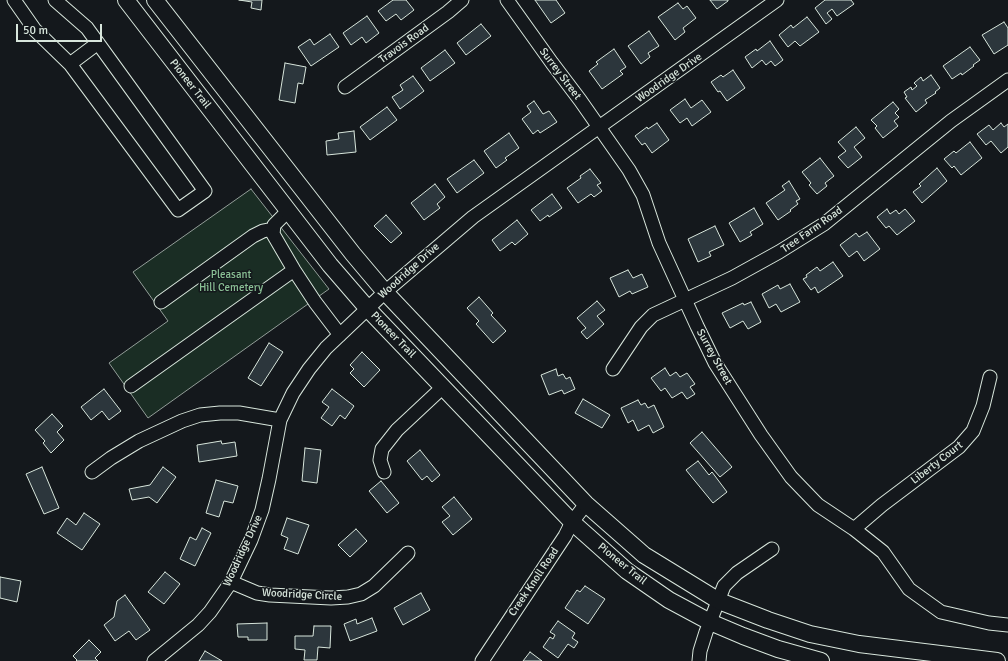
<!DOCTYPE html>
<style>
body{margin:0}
#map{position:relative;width:1008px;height:661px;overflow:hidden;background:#14181c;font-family:Signika,sans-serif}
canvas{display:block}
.scale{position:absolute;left:16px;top:24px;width:86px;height:18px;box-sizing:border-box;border:2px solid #d8e6dc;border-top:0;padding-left:5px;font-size:12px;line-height:14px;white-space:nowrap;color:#d8e6dc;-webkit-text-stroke:3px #14181c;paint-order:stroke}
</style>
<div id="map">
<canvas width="1008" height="661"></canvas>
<div class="scale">50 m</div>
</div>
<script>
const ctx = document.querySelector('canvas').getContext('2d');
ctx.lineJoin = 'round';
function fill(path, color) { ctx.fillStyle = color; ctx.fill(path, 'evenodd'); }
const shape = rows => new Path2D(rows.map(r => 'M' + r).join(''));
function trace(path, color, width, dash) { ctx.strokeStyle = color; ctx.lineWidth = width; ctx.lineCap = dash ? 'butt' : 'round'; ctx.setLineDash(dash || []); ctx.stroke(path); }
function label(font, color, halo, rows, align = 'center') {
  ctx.font = font + ' Signika,sans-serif'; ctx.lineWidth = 3; ctx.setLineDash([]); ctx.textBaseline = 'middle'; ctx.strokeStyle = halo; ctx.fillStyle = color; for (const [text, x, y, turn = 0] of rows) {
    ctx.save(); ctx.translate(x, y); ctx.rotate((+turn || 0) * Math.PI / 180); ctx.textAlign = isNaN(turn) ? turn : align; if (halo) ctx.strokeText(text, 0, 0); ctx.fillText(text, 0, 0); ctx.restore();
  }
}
const green = shape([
 [251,189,329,289,148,418,109,363,168,321,133,272,251,189]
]);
const building = shape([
 [239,0,262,0,261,10,251,8,252,2,239,0],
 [393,0,406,0,414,10,401,20,396,14,386,21,378,11,393,0],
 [535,0,556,0,565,13,551,23,535,0],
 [710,0,728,0,728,1,717,9,710,0],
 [825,0,851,0,854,4,837,16,832,9,827,13,832,19,826,24,815,8,825,0],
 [678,3,683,9,687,6,696,18,683,28,685,32,675,40,658,17,678,3],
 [367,16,379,33,366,43,362,37,351,45,343,33,367,16],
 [807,17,819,32,800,46,795,41,788,47,779,35,791,25,793,28,807,17],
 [1004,22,1008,28,1008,45,994,54,982,35,1004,22],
 [481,24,491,36,466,55,457,43,481,24],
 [649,31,659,46,648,53,650,57,641,64,628,46,649,31],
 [330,34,339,47,311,66,298,47,310,39,314,45,330,34],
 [770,41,783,60,775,66,771,61,766,65,762,60,752,68,745,57,756,49,757,51,770,41],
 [970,47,980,60,973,65,974,66,962,75,961,73,952,79,943,66,970,47],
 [614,49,626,67,620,71,623,74,602,89,589,71,598,64,596,62,614,49],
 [445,50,455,63,430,81,421,68,445,50],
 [285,63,306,67,303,84,298,83,295,103,279,100,285,63],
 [733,70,745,88,727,101,720,91,718,92,711,82,721,75,723,77,733,70],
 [931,75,940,88,935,92,936,93,925,100,927,103,916,112,905,98,907,97,904,92,911,87,912,90,917,86,914,83,921,77,923,81,931,75],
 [413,76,424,91,400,109,392,97,403,90,400,85,413,76],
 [685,99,691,108,702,100,711,112,692,126,687,118,680,123,670,110,685,99],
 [534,101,543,114,549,111,557,122,540,133,538,130,533,134,522,119,531,112,527,106,534,101],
 [893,102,899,109,895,113,899,117,894,121,898,126,883,138,875,128,877,126,871,120,893,102],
 [387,107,397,120,370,140,360,127,387,107],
 [657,123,669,140,652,153,645,143,642,145,635,136,647,127,648,129,657,123],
 [1001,123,1004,127,1008,124,1008,147,1001,153,991,141,986,145,977,134,989,125,993,130,1001,123],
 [856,127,865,138,854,147,862,157,848,168,838,157,846,151,838,142,856,127],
 [354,131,356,152,327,155,326,141,339,139,338,133,354,131],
 [509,133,519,148,505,158,507,160,496,168,484,151,509,133],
 [970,142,982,158,961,175,954,166,952,168,944,159,954,151,956,153,970,142],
 [820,158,834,176,825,183,827,186,817,194,809,185,811,183,802,172,820,158],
 [474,160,484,173,457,193,447,179,474,160],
 [937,168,947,181,922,203,913,192,921,186,919,184,937,168],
 [590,169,601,183,597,185,602,191,594,197,591,194,578,203,567,188,581,178,580,176,590,169],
 [789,181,800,199,796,201,798,204,790,210,791,211,778,220,766,203,785,190,782,186,789,181],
 [435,184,445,197,437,204,440,208,424,220,411,203,435,184],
 [552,194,562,208,549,217,548,215,540,221,531,210,552,194],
 [754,208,763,224,750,232,752,235,740,242,729,223,754,208],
 [887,209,890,214,896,210,899,214,905,209,915,221,897,235,889,226,886,228,877,217,887,209],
 [386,215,402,233,391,243,374,226,386,215],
 [517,220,528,234,515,245,512,242,500,251,492,240,517,220],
 [715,226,724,245,709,252,711,256,698,262,688,239,715,226],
 [867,232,880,249,864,261,857,251,849,257,840,245,856,233,859,237,867,232],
 [833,262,843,276,818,293,815,287,811,290,803,279,807,277,806,275,817,267,820,271,833,262],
 [628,270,633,278,642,274,648,287,632,294,630,291,619,297,610,278,628,270],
 [790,284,800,302,781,312,776,304,769,308,762,294,778,285,780,289,790,284],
 [479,297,493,313,491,315,506,331,493,343,476,324,479,321,467,308,479,297],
 [597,301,605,310,597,316,604,324,587,339,581,332,586,328,577,318,597,301],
 [751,302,761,322,748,329,743,321,730,328,722,313,743,303,744,305,751,302],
 [269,343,283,352,261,386,248,378,269,343],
 [362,352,380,370,364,387,350,373,354,369,350,365,362,352],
 [665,368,670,376,676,372,680,377,687,373,695,384,690,387,695,394,687,399,682,392,672,398,665,388,661,391,651,378,665,368],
 [556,369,558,376,563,374,566,379,570,377,575,389,564,394,562,390,549,395,541,375,556,369],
 [104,389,121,411,109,420,102,411,91,420,81,407,104,389],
 [332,389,354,406,345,419,340,415,332,426,321,418,329,407,322,402,332,389],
 [583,399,610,415,602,428,575,413,583,399],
 [638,400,641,405,645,403,648,408,654,405,664,427,653,433,649,425,638,431,633,420,628,423,621,408,638,400],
 [52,414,63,426,57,432,64,440,51,453,43,443,45,441,35,430,52,414],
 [702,432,732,467,720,477,690,443,702,432],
 [221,441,222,444,235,442,237,456,199,462,197,445,221,441],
 [305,448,321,450,317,483,302,481,305,448],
 [420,450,440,475,432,482,427,476,422,480,407,461,420,450],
 [698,461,709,475,712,472,727,492,713,503,686,470,698,461],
 [42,467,59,508,44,514,26,474,42,467],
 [163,467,176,477,157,503,149,497,132,500,129,489,150,485,163,467],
 [216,480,238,486,233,503,224,501,219,517,206,513,216,480],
 [381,481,399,503,387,513,369,491,381,481],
 [454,497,472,519,453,535,442,522,450,516,442,507,454,497],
 [84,513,100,524,82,550,57,533,67,518,76,525,84,513],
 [287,518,309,525,298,554,284,549,288,538,281,535,287,518],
 [202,528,211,533,195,566,180,559,190,537,196,540,202,528],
 [356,529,367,541,350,557,338,545,356,529],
 [165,572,180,584,164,604,148,592,165,572],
 [0,577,21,581,17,602,0,598,0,577],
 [585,586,605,599,588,624,565,608,577,590,580,592,585,586],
 [421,593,430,610,403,625,394,608,421,593],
 [125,595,150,630,136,640,129,631,115,641,104,625,114,617,117,601,125,595],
 [372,618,377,631,350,641,344,624,356,619,357,624,372,618],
 [558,621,575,633,572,638,578,642,574,648,568,644,558,658,543,647,550,637,553,639,555,635,550,632,558,621],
 [267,623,267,640,248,640,248,637,238,637,237,624,267,623],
 [314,626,331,626,330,648,318,647,317,660,304,660,305,650,295,649,295,636,313,636,314,626],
 [89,640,101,652,95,658,98,661,76,661,77,660,73,656,89,640],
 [205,651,222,661,199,661,205,651],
 [530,652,542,661,523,661,530,652]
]);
const minor = shape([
 [14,0,35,30,70,64,178,210,205,191,87,28,55,0],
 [507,0,552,63,580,100,629,170,643,195,659,243,697,326,715,363,761,435,791,477,818,505,854,529,883,552,909,589,941,612,989,623,1008,625],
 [70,64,98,43],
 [345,87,448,12,462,0],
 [288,211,274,225,273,234,294,270,315,302,340,335],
 [161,302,253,236,263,231,273,229],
 [613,369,641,327,653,315,732,278,779,252,824,224,951,121,1008,80],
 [131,386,294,270],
 [92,472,111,458,139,441,182,421,200,415,220,413,239,413,280,420],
 [384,472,380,460,382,449,397,430,443,387],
 [854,529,882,505,959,447,973,431,983,406,990,377],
 [231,582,257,593,270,595,331,598,348,597,361,594,374,586,408,553],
 [154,661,198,625,210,612,231,582,251,540,262,510,269,479,280,420,293,393,309,369,326,348,385,292,473,217,777,0],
 [482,661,565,536,572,522,586,504],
 [699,661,700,651,706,632,724,586,737,573,772,549]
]);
const major = shape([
 [126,0,330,265,368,309,572,522,627,571,669,600,710,622,743,636,778,649,821,661],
 [155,0,353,254,385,292,586,504,644,555,719,601,768,620,810,634,859,644,997,661]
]);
const streetNames = [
 ["Travois Road",404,44,-36],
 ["Surrey Street",560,74,53],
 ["Woodridge Drive",669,78,-35],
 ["Pioneer Trail",190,84,52],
 ["Tree Farm Road",812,230,-35],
 ["Woodridge Drive",409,271,-42],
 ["Pioneer Trail",393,335,46],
 ["Surrey Street",714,357,61],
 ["Liberty Court",937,463,-38],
 ["Woodridge Drive",243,551,-65],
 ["Pioneer Trail",622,564,39],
 ["Creek Knoll Road",534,582,-56],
 ["Woodridge Circle",302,595,3]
];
const parkNames = [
 ["Pleasant",231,275],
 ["Hill Cemetery",231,288]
];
fill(green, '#1a2d24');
trace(green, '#939e99', 1);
fill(building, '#2c363c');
trace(building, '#d8e6dc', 1);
trace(minor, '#d8e6dc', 15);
trace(major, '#d8e6dc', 18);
trace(minor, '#14181c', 13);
trace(major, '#14181c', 16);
label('11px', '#d8e6dc', '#14181c', streetNames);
label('11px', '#8ac095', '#14181c', parkNames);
</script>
